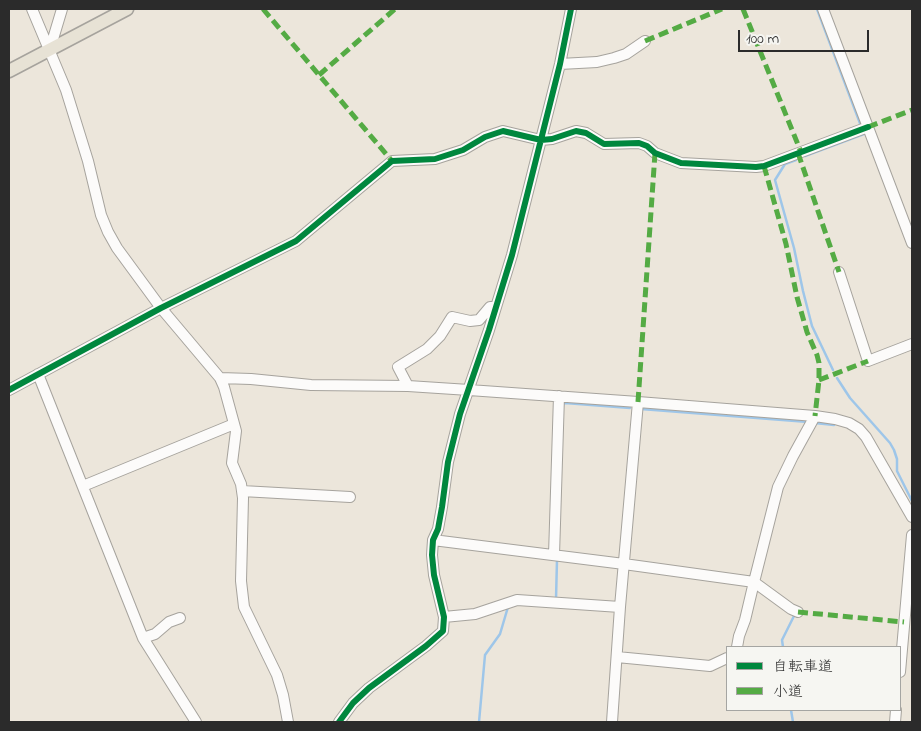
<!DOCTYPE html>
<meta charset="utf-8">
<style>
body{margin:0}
#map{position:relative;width:921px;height:731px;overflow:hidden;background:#ece6db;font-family:"Indie Flower","Klee One",sans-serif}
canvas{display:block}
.frame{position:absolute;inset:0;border:10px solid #2b2b2b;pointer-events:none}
.legend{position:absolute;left:726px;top:646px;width:175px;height:65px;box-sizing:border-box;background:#f6f6f2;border:1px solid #a5a5a2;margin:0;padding:6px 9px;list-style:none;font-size:15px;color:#2b2b2b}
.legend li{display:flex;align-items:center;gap:10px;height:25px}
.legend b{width:25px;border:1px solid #a5a5a2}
.scale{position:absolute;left:738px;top:30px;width:131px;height:22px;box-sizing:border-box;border:2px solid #2b2b2b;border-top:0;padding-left:6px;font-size:15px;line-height:18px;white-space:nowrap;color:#2b2b2b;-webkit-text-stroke:4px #f6f6f2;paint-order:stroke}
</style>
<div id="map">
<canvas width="921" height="731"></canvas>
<div class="frame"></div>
<ul class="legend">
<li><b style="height:6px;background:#00873e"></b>自転車道</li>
<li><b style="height:6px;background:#54ab44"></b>小道</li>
</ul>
<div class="scale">100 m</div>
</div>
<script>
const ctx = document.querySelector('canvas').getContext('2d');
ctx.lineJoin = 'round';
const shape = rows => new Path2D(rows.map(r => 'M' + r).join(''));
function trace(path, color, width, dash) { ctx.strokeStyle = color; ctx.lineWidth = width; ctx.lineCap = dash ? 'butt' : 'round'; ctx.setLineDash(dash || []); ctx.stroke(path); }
const stream = shape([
 [817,9,861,126],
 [805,156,864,134],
 [796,160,785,164,775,180,794,248,803,291,812,326,833,370],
 [837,378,850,398,890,443,894,450,897,459,897,471,912,501],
 [563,406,563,404,565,403,630,408],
 [641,409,808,422],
 [815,423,834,425],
 [556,599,557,560],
 [783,647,782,640,795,614],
 [791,710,793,722],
 [479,722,485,655,500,634,508,607,510,606]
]);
const minor = shape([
 [32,9,66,90,88,161,101,215,108,232,117,248,161,308,220,378,224,387,236,431,232,463,241,484,243,498,241,581,244,607,277,675,283,695,288,722],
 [823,9,912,243],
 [50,49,62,9],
 [560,64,597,62,614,58,626,54,645,41],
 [839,272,868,361,912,344],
 [38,374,143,638,196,722],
 [220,378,251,379,311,385,408,386,469,390,638,402,815,416,835,419,849,423,859,429,866,437,912,517],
 [408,386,398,367,427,349,440,336,452,317,470,321,479,320,490,307,496,307],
 [9,390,161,308,296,241,392,161,435,159,463,150,485,137,503,131,541,140,552,139,576,131,586,133,604,144,639,143,647,146,655,153,681,163,756,167,764,166,868,127],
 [83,486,234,424],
 [242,491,350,497],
 [433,540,624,564,754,582,791,609,798,612],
 [554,555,559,396],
 [444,617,475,614,517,600,620,607],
 [143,638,155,634,169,622,180,618],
 [737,647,739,636,745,620,754,582,778,487,793,456,815,416],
 [617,657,710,666,727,658],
 [900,672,912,535],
 [339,722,353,703,369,688,426,646,443,631,444,617,434,575,432,555,433,540,438,529,442,507,448,462,460,414,489,330,512,255,560,64,571,9],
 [612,722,620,607,638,402],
 [895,722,896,710]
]);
const major = shape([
 [9,71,127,9]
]);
const quiet = shape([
 [263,9,392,161],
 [743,9,801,152],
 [645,41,722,9],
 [319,75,395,9],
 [868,127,912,110],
 [798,153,839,272],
 [764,166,786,244,797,297,807,332,817,355,819,363,819,380,815,416],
 [819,380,868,361],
 [638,402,655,153],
 [798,612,904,622]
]);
const cycleway = shape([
 [9,390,161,308,296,241,392,161,435,159,463,150,485,137,503,131,541,140,552,139,576,131,586,133,604,144,639,143,647,146,655,153,681,163,756,167,764,166,868,127],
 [339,722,353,703,369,688,426,646,443,631,444,617,434,575,432,555,433,540,438,529,442,507,448,462,460,414,489,330,512,255,560,64,571,9]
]);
trace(stream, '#9ec6e9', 2.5);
trace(minor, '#a6a39d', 12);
trace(major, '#a6a39d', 15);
trace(minor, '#fcfbfa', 10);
trace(major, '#e7e2d5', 12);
trace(quiet, '#54ab44', 5, [10, 5]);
trace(cycleway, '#00873e', 6);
</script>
